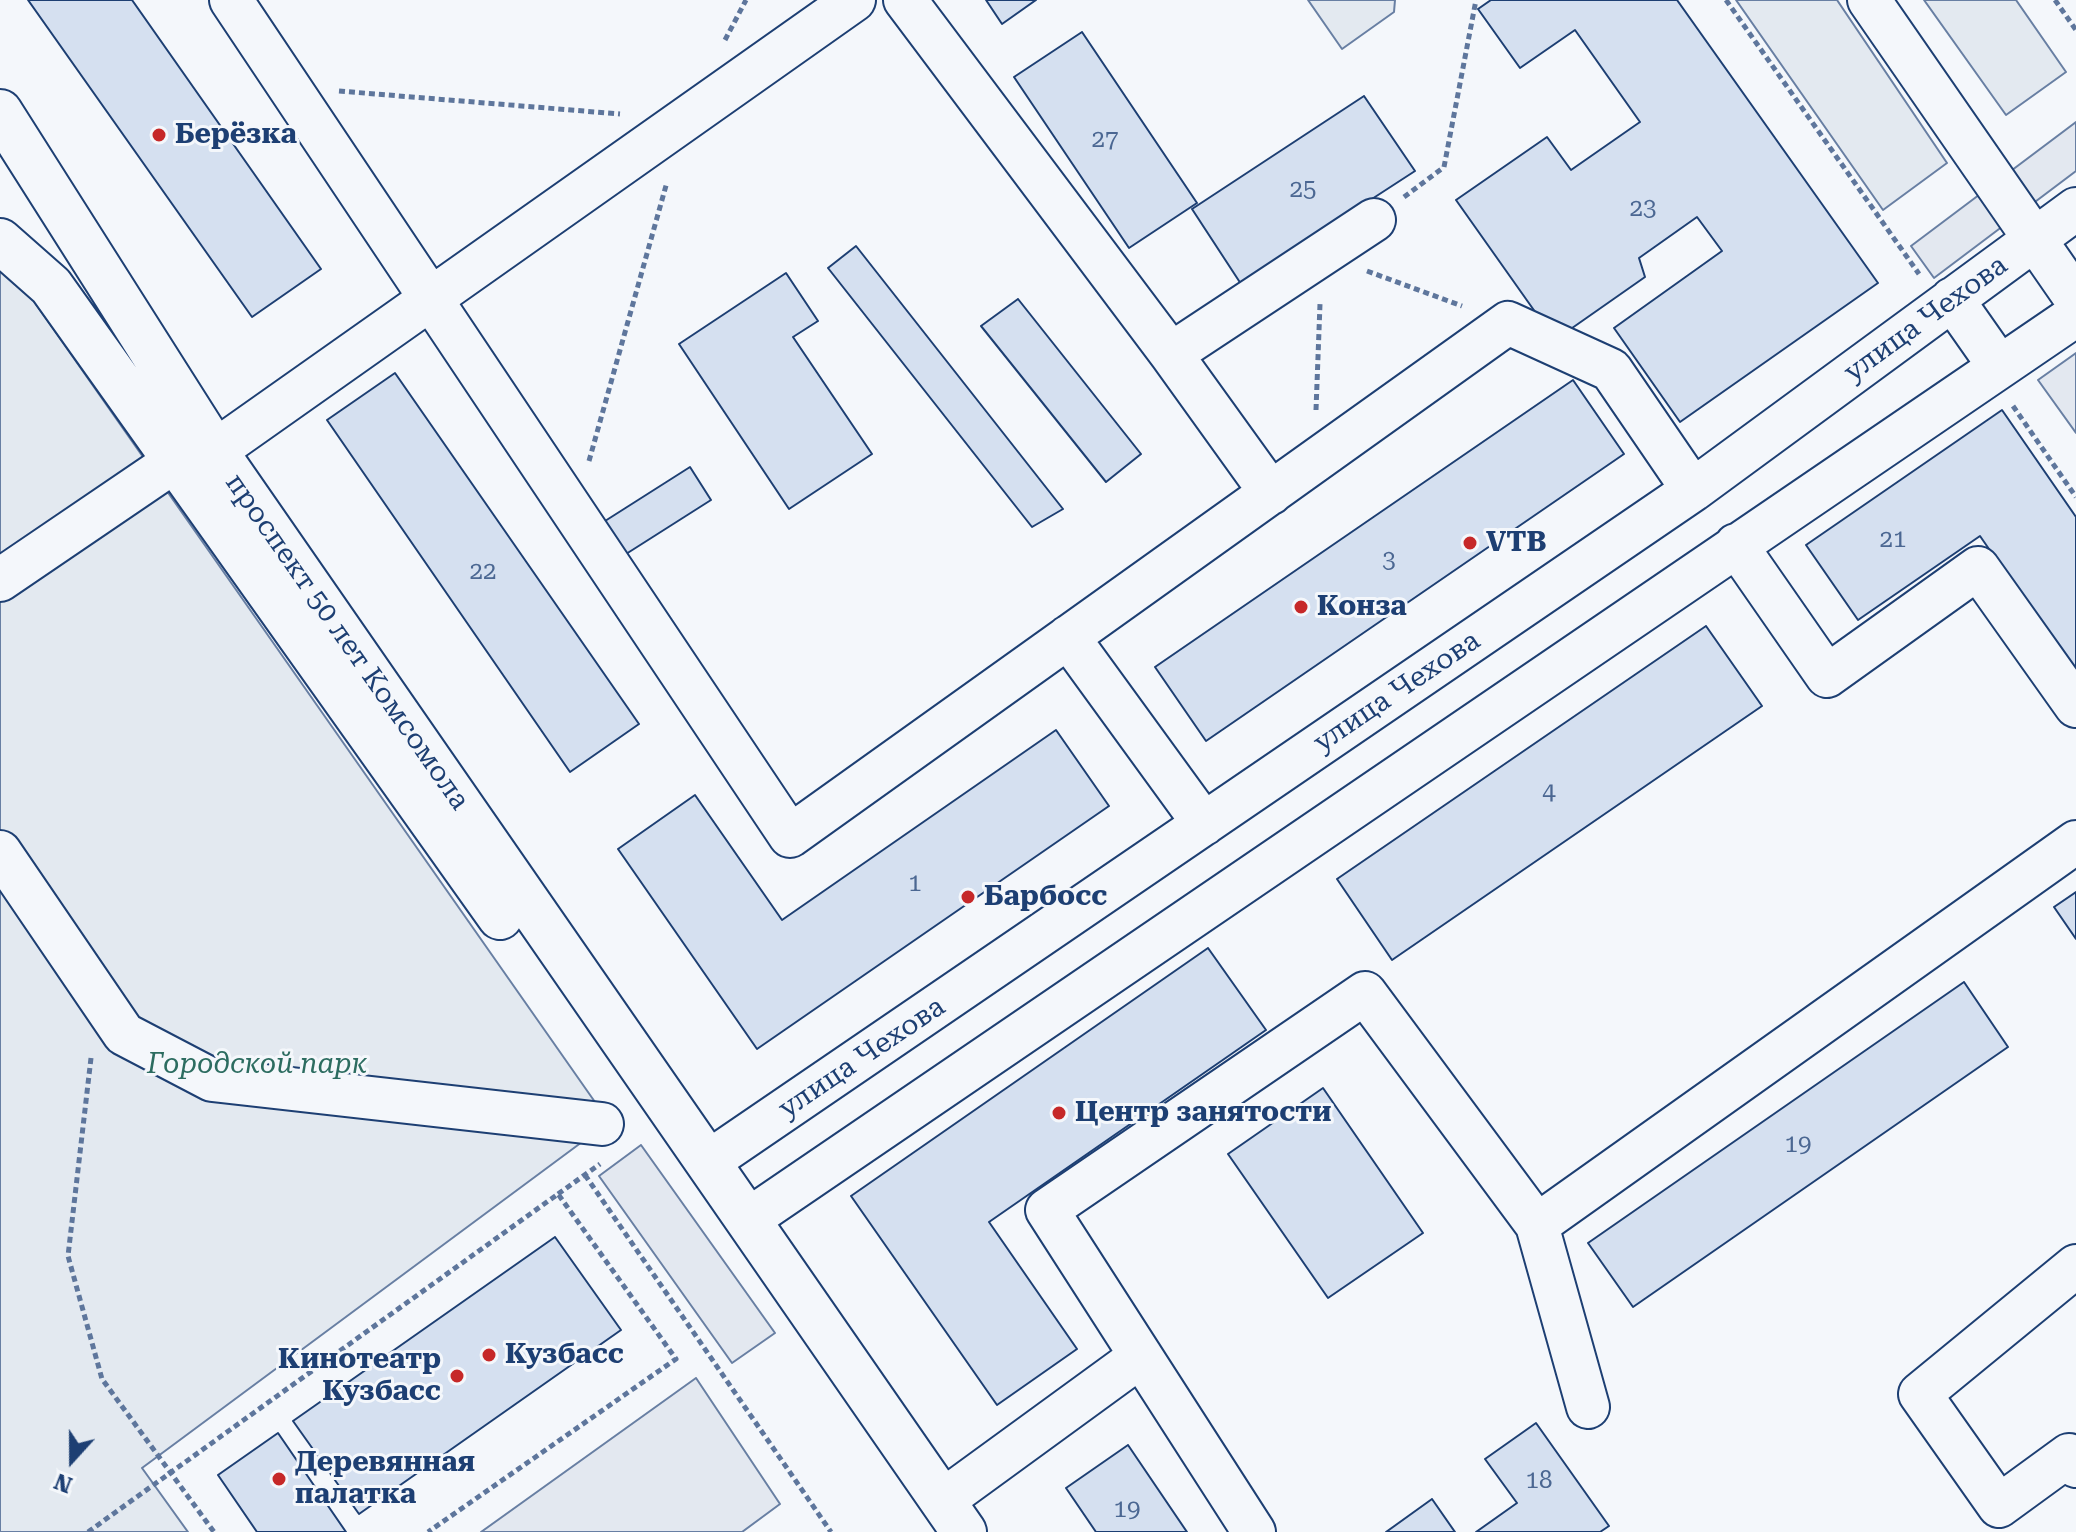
<!DOCTYPE html>
<meta charset="utf-8">
<style>
body{margin:0}
#map{position:relative;width:2076px;height:1532px;overflow:hidden;background:#f4f7fb;font-family:"Roboto Serif",serif}
canvas{display:block}
.north{position:absolute;left:32px;top:1420px;width:80px;height:80px;-webkit-text-stroke:6px #f4f7fb;paint-order:stroke;rotate:201deg;font-size:22px;font-weight:700;line-height:32px;text-align:center;color:#1d3f73}
.north::after{content:'';display:block;margin:auto;width:28px;height:36px;background:#1d3f73;clip-path:polygon(50% 0,100% 100%,50% 72%,0 100%)}
</style>
<div id="map">
<canvas width="2076" height="1532"></canvas>
<div class="north">N</div>
</div>
<script>
const ctx = document.querySelector('canvas').getContext('2d');
ctx.lineJoin = 'round';
function fill(path, color) { ctx.fillStyle = color; ctx.fill(path, 'evenodd'); }
const shape = rows => new Path2D(rows.map(r => 'M' + r).join(''));
function trace(path, color, width, dash) { ctx.strokeStyle = color; ctx.lineWidth = width; ctx.lineCap = dash ? 'butt' : 'round'; ctx.setLineDash(dash || []); ctx.stroke(path); }
function label(font, color, halo, rows, align = 'center') {
  ctx.font = font + ' "Roboto Serif",serif'; ctx.lineWidth = 6; ctx.setLineDash([]); ctx.textBaseline = 'middle'; ctx.strokeStyle = halo; ctx.fillStyle = color; for (const [text, x, y, turn = 0] of rows) {
    ctx.save(); ctx.translate(x, y); ctx.rotate((+turn || 0) * Math.PI / 180); ctx.textAlign = isNaN(turn) ? turn : align; if (halo) ctx.strokeText(text, 0, 0); ctx.fillText(text, 0, 0); ctx.restore();
  }
}
const green = shape([
 [1308,0,1395,0,1394,12,1342,49,1308,0],
 [1736,0,1837,0,1947,163,1883,210,1736,0],
 [1924,0,2016,0,2066,72,2006,115,1924,0],
 [0,270,33,300,609,1122,142,1468,188,1532,0,1532,0,270]
]);
const parking = shape([
 [2076,122,2076,171,1934,278,1911,246,2076,122],
 [2076,353,2076,433,2038,380,2076,353],
 [641,1145,775,1333,732,1363,599,1176,641,1145],
 [696,1378,780,1504,742,1532,481,1532,696,1378]
]);
const building = shape([
 [28,0,132,0,321,269,252,317,28,0],
 [986,0,1036,0,1002,24,986,0],
 [1491,0,1677,0,1878,283,1680,422,1614,328,1722,251,1697,217,1639,258,1645,277,1555,340,1456,200,1547,137,1571,170,1640,122,1575,30,1520,68,1478,9,1491,0],
 [1082,32,1197,203,1129,248,1014,77,1082,32],
 [1364,96,1415,171,1241,284,1192,209,1364,96],
 [856,246,1063,509,1032,527,828,268,856,246],
 [786,273,818,321,793,337,872,454,789,509,679,344,786,273],
 [1018,299,1141,454,1106,482,981,326,1018,299],
 [395,373,639,724,570,772,327,420,395,373],
 [1573,380,1624,454,1206,741,1155,667,1573,380],
 [2002,410,2076,517,2076,675,1980,536,1858,620,1806,545,2002,410],
 [690,467,711,500,615,561,594,528,690,467],
 [1706,626,1762,706,1392,960,1337,879,1706,626],
 [1056,730,1109,806,757,1049,618,849,695,795,782,920,1056,730],
 [2076,892,2076,939,2054,907,2076,892],
 [1208,948,1266,1030,989,1222,1077,1349,997,1405,851,1196,1208,948],
 [1964,982,2008,1047,1633,1307,1588,1243,1964,982],
 [1323,1088,1423,1233,1328,1298,1228,1154,1323,1088],
 [555,1237,621,1330,359,1514,293,1421,555,1237],
 [1536,1423,1609,1526,1600,1532,1476,1532,1517,1503,1485,1459,1536,1423],
 [278,1433,346,1532,257,1532,218,1475,278,1433],
 [1128,1445,1187,1532,1096,1532,1066,1488,1128,1445],
 [1432,1499,1455,1532,1386,1532,1432,1499]
]);
const path = shape([
 [1726,0,1919,274],
 [2055,0,2076,30],
 [725,40,746,0],
 [339,91,620,114],
 [1404,197,1444,167,1476,0],
 [1367,271,1462,306],
 [2013,406,2076,497],
 [1316,410,1320,304],
 [589,461,667,182],
 [91,1058,68,1256,102,1379,214,1532],
 [585,1175,831,1532],
 [558,1194,600,1164],
 [88,1532,558,1194,676,1359,428,1532]
]);
const minor = shape([
 [231,0,790,836,1508,323,1611,370,1693,490],
 [905,0,1171,354,1271,493],
 [1869,0,2076,299],
 [1952,299,1999,366],
 [1171,354,1374,220],
 [215,451,854,0],
 [1736,545,1827,676,1978,568,2076,706],
 [0,580,175,461],
 [1068,637,1204,824],
 [0,852,124,1034,212,1080,602,1124],
 [708,1162,1693,490,2076,209],
 [749,1219,2076,315],
 [1537,1225,1588,1407],
 [2076,1266,1920,1394,1999,1506,2069,1455,2076,1466],
 [942,1501,1141,1356],
 [1254,1532,1047,1210,1365,993,1537,1225,2076,842]
]);
const major = shape([
 [0,112,215,451,964,1532],
 [0,241,51,286,500,917]
]);
const markers = [
 [159,135,8,"#c62828"],
 [1470,543,8,"#c62828"],
 [1301,607,8,"#c62828"],
 [968,897,8,"#c62828"],
 [1059,1113,8,"#c62828"],
 [489,1355,8,"#c62828"],
 [457,1376,8,"#c62828"],
 [279,1479,8,"#c62828"]
];
const numberNames = [
 ["27",1105,140],
 ["25",1303,190],
 ["23",1643,209],
 ["21",1893,540],
 ["3",1389,561],
 ["22",483,572],
 ["4",1549,793],
 ["1",915,884],
 ["19",1798,1145],
 ["18",1539,1481],
 ["19",1127,1510]
];
const poiNames = [
 ["Берёзка",175,135],
 ["VTB",1486,543],
 ["Конза",1317,607],
 ["Барбосс",984,897],
 ["Центр занятости",1075,1113],
 ["Кузбасс",505,1355],
 ["Кинотеатр",441,1360,"right"],
 ["Кузбасс",441,1392,"right"],
 ["Деревянная",295,1463],
 ["палатка",295,1495]
];
const streetNames = [
 ["улица Чехова",1926,319,-36],
 ["проспект 50 лет Комсомола",347,642,55],
 ["улица Чехова",1397,692,-34],
 ["улица Чехова",862,1058,-34]
];
const parkNames = [
 ["Городской парк",257,1065]
];
fill(green, '#e3e9f0');
trace(green, '#687fa3', 2);
fill(parking, '#e3e8f0');
trace(parking, '#687fa3', 2);
fill(building, '#d5e0f0');
trace(building, '#1d3f73', 2);
trace(minor, '#1d3f73', 46);
trace(major, '#1d3f73', 48);
trace(path, '#5e769c', 5, [6, 4]);
trace(minor, '#f4f7fb', 42);
trace(major, '#f4f7fb', 44);
for (const [x, y, r, color] of markers) { const dot = new Path2D(); dot.arc(x, y, r, 0, 2 * Math.PI); ctx.fillStyle = color; ctx.fill(dot); trace(dot, '#f4f7fb', 3); }
label('24px', '#4b6792', null, numberNames);
label('bold 28px', '#1d3f73', '#f4f7fb', poiNames, 'left');
label('28px', '#1d3f73', '#f4f7fb', streetNames);
label('italic 28px', '#2c6c60', '#f4f7fb', parkNames);
</script>
